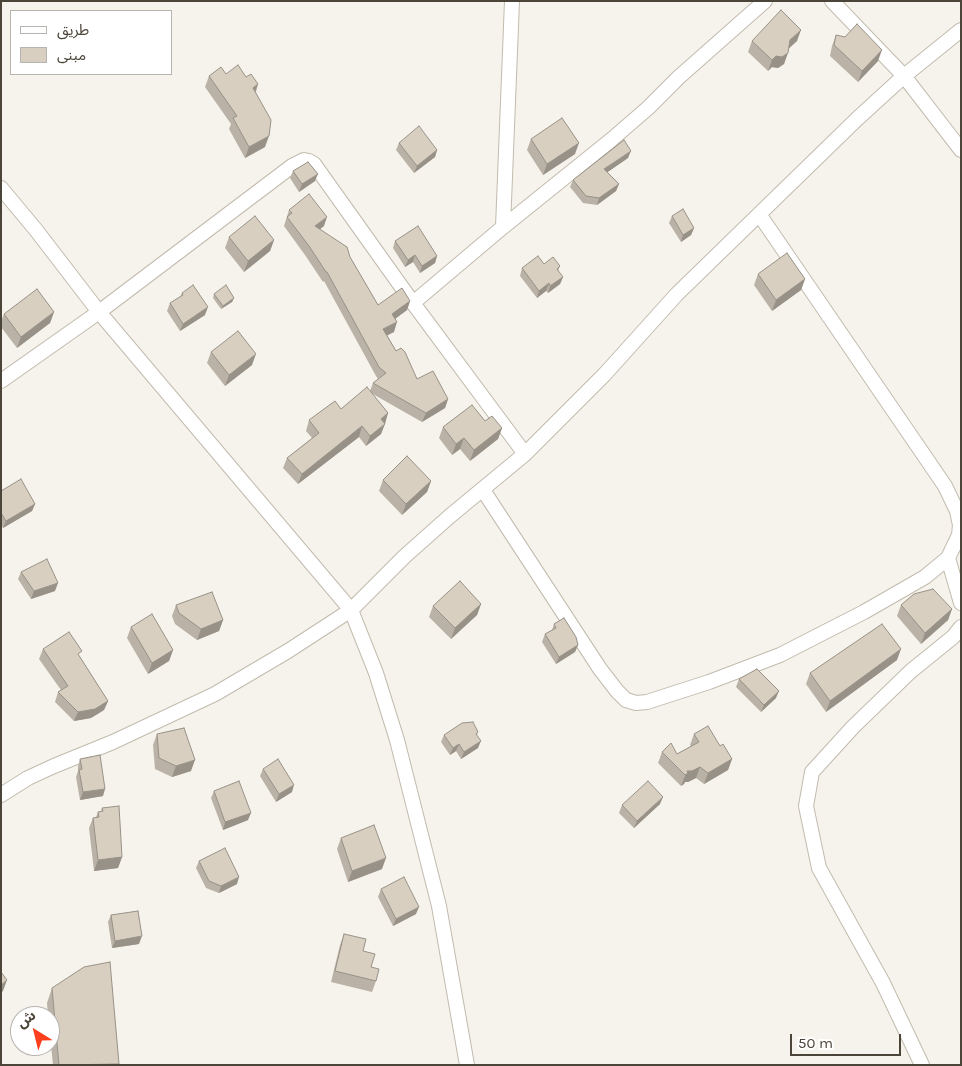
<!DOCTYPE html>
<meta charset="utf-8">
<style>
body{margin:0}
#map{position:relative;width:962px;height:1066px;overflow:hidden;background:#f6f3ec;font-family:Karla,"Noto Sans Arabic",sans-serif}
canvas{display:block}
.frame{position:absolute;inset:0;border:2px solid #4b4439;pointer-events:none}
.legend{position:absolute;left:10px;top:10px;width:162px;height:65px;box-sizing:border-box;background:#fff;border:1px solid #b7b4b0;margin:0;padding:6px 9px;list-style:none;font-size:15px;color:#4b4439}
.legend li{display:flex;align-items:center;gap:10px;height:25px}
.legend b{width:25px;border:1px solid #b7b4b0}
.north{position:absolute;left:10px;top:1006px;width:50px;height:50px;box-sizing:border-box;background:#fff;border:1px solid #b7b4b0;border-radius:50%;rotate:324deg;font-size:14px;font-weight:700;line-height:20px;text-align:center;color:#4b4439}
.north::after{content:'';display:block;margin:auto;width:18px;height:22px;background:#fc3f1d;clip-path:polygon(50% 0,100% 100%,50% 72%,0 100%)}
.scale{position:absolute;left:790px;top:1034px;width:111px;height:22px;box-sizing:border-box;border:2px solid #4b4439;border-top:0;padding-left:6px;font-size:15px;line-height:18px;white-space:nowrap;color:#4b4439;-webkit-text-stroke:4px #fff;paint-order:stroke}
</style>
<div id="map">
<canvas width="962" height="1066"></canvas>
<div class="frame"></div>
<ul class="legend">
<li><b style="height:6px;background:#fff"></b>طريق</li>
<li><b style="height:14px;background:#d8cfc1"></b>مبنى</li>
</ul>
<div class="north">ش</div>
<div class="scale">50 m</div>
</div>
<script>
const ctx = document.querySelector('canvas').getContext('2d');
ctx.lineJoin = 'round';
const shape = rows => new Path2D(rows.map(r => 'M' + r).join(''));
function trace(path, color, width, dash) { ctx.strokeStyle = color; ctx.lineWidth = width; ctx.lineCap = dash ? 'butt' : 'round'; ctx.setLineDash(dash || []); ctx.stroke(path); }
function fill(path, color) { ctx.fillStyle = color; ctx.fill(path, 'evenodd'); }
const street = shape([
 [832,1,904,76,961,150],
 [1,188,36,230,99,312,351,610,376,673,397,740,439,906,467,1065],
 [503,227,512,1],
 [413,303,503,227,611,140,648,108,679,77,765,1],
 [1,381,99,312,292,166,304,160,309,161,314,164,413,303,525,454],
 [483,490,600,669,617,691,626,700,636,703,647,702,709,682,780,655,864,612,925,577,948,558,959,535,960,525,957,511,945,486,759,214],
 [948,558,961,603],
 [1,795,28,778,54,766,113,742,215,694,288,651,351,610,405,556,450,516,525,454,604,375,677,294,857,119,904,76,961,30],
 [922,1065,883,983,819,868,806,806,812,772,853,727,911,671,953,637,961,627]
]);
const wall = shape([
 [836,35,878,61,858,82,830,56,832,46],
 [752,41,797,41,788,49,784,64,778,68,772,67,768,71,748,52],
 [226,74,246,77,258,84,256,92,265,147,245,158,229,129,231,124,205,87,209,76],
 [531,139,575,154,543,175,527,150],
 [399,143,437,150,435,157,414,173,396,150],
 [628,158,607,172,619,184,616,191,597,205,583,203,570,187,573,180],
 [293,171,315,181,299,192,290,178],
 [289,210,324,226,320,229,350,257,378,305,410,301,407,310,395,319,394,332,387,335,396,351,417,379,448,399,445,408,422,422,371,393,388,413,381,434,366,446,359,437,298,484,283,468,287,458,312,438,306,431,309,420,341,409,370,391,373,383,378,379,376,376,324,281,323,282,305,255,284,226],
 [672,216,694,228,691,235,681,242,669,223],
 [229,237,274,240,270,251,244,272,225,248],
 [395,241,437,256,435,263,420,273,413,262,405,267,393,248],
 [544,264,560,266,558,271,563,277,560,284,548,293,546,291,537,298,520,276,522,268],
 [758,274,805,279,801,290,772,311,754,285],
 [182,293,205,315,180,331,167,311,170,303,180,297],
 [214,294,234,298,232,302,221,309,213,298],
 [54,312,50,323,17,348,1,327,1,321,4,314],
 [211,352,252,365,225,386,207,363],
 [485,421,502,428,498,439,470,461,460,449,452,455,439,438,443,427],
 [383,480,431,481,427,492,402,515,379,491],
 [1,491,35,504,32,511,3,528,1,525],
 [21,572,55,591,31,599,18,579],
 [481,604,477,615,451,639,429,617,433,606],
 [176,605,223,620,219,631,197,640,175,624,172,616],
 [901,605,952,609,948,620,921,644,897,616],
 [554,624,578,645,575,652,556,664,542,642,545,634,552,630],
 [131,627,173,650,169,661,148,674,127,638],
 [43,649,80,657,108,701,104,710,91,718,74,721,55,702,58,692,61,690,39,659],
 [897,660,826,712,806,684,810,673],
 [739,679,776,698,761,712,736,687],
 [478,732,477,735,478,748,461,759,456,751,450,755,441,742,444,735],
 [157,734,191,771,172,777,155,769,153,745],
 [694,734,720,746,732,759,728,770,704,784,696,778,688,782,685,782,684,784,681,786,658,763,662,752,677,754,691,746,690,745],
 [80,759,103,796,80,800,76,777,78,771,78,766],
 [263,769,292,792,276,802,260,776],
 [214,791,248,820,223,830,211,798],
 [660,804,634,828,619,813,622,805],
 [102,808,122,857,118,868,94,871,89,828,93,818,96,817,98,812,101,812],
 [341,838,382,869,348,882,337,849],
 [199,861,237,884,219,893,206,888,196,868],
 [381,889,416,914,393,926,378,897],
 [111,915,139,944,112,948,108,922],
 [344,934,363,951,371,967,376,981,372,992,331,982,340,945],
 [52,988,119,1065,53,1065,50,1036,50,1016,48,1016,47,1003]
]);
const shadedWall = shape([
 [801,30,797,41,786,51,790,40],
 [882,50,878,61,858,82,862,71],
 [788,53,784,64,778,68,772,67,768,71,772,60,776,56],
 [258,84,254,95,253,88],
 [269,136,265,147,245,158,249,147],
 [579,143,575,154,543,175,547,164],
 [437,150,435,157,414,173,417,166],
 [631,151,628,158,602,176,604,169],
 [318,174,315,181,299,192,302,184],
 [619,184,616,191,597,205,599,198],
 [327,217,324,226,312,235,315,226],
 [694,228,691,235,681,242,683,235],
 [274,240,270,251,244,272,248,261],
 [415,255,413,262,405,267,408,260],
 [437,256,435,263,420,273,422,266],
 [563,277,560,284,548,293,550,286],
 [805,279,801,290,772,311,776,300],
 [549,283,546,291,537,298,539,291],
 [234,298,232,302,221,309,223,306],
 [410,301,407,310,388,324,392,314],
 [208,307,205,315,180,331,183,324],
 [54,312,50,323,17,348,21,337],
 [397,322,394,332,380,339,383,329],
 [256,354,252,365,225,386,229,375],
 [448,399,445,408,422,422,426,413],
 [388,413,385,424,381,419],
 [385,424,381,434,366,446,370,436],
 [362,426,359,437,298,484,302,474],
 [502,428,498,439,470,461,474,450],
 [464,438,460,449,452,455,456,444],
 [431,481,427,492,402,515,406,504],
 [35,504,32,511,3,528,6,521],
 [58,583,55,591,31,599,34,591],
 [481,604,477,615,451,639,455,628],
 [952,609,948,620,921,644,925,633],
 [223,620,219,631,197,640,201,629],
 [578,645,575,652,556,664,559,657],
 [901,649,897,660,826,712,830,701],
 [173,650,169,661,148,674,152,663],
 [779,691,776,698,761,712,764,705],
 [108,701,104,710,91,718,74,721,78,712],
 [481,741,478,748,461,759,464,752],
 [459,744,456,751,450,755,453,748],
 [732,759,728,770,704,784,708,773],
 [195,760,191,771,172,777,176,766],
 [700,767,696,778,688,782,685,782,684,784,681,786,687,771],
 [294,785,292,792,276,802,279,794],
 [105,789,103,796,80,800,83,792],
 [663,797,660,804,634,828,637,821],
 [251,813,248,820,223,830,225,822],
 [122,857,118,868,94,871,98,860],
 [386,858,382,869,348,882,352,871],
 [239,877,237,884,219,893,221,886],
 [419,907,416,914,393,926,396,919],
 [142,936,139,944,112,948,115,941],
 [7,980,3,991,1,993,1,985]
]);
const building = shape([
 [781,10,801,30,790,40,788,53,782,57,776,56,772,60,752,41,781,10],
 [857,24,882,50,862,71,834,45,836,35,845,37,857,24],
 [238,65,246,77,251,74,258,84,253,88,271,120,269,136,249,147,233,118,237,116,209,76,221,67,226,74,238,65],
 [562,118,579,143,547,164,531,139,562,118],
 [419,126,437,150,417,166,399,143,419,126],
 [624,140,631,151,604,169,619,184,599,198,586,196,573,180,624,140],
 [308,162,318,174,302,184,293,171,308,162],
 [309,194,327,217,315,226,347,247,350,257,378,305,402,288,410,301,392,314,397,322,383,329,396,351,401,348,405,352,417,379,433,371,448,399,426,413,373,383,386,373,379,367,327,272,326,272,309,246,287,217,292,213,289,210,309,194],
 [683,209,694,228,683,235,672,216,683,209],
 [255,216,274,240,248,261,229,237,255,216],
 [418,226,437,256,422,266,415,255,408,260,395,241,418,226],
 [787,253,805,279,776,300,758,274,787,253],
 [538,256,544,264,553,257,560,266,557,269,563,277,550,286,549,283,539,291,522,268,538,256],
 [193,285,208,307,183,324,170,303,183,295,182,293,193,285],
 [226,285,234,298,223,306,214,294,226,285],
 [37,289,54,312,21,337,4,314,37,289],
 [238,331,256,354,229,375,211,352,238,331],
 [367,387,388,413,381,419,385,424,370,436,362,426,302,474,287,458,319,433,309,420,335,401,341,409,367,387],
 [472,405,485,421,492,416,502,428,474,450,464,438,456,444,443,427,472,405],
 [407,456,431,481,406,504,383,480,407,456],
 [21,479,35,504,6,521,1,513,1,491,21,479],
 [47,559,58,583,34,591,21,572,47,559],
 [460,581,481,604,455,628,433,606,460,581],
 [933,589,952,609,925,633,901,605,914,594,933,589],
 [212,592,223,620,201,629,179,613,176,605,212,592],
 [152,614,173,650,152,663,131,627,152,614],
 [564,618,576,637,578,645,559,657,545,634,556,628,554,624,564,618],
 [882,624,901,649,830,701,810,673,882,624],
 [69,632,82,651,78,654,108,701,95,709,78,712,58,692,68,686,43,649,69,632],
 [757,669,779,691,764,705,739,679,757,669],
 [473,722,478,732,476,734,481,741,464,752,459,744,453,748,444,735,462,723,473,722],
 [708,726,720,746,723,744,732,759,708,773,700,767,692,771,687,771,688,773,685,775,662,752,671,743,677,754,699,742,694,734,708,726],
 [184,728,195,760,176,766,159,758,157,734,184,728],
 [100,755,105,789,83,792,79,770,82,769,80,759,100,755],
 [278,759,294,785,279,794,263,769,278,759],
 [239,781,251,813,225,822,214,791,239,781],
 [648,781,663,797,637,821,622,805,648,781],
 [119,806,122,857,98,860,93,818,99,817,98,812,103,811,102,808,119,806],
 [374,825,386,858,352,871,341,838,374,825],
 [225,848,239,877,221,886,209,881,199,861,225,848],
 [404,877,419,907,396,919,381,889,404,877],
 [138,911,142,936,115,941,111,915,138,911],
 [344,934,366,939,363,951,375,954,371,967,379,969,376,981,335,971,344,934],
 [110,962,119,1064,59,1065,52,988,84,967,110,962],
 [1,972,7,980,1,985,1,972]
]);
trace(street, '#c2bbae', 16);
trace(street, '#fff', 14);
fill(wall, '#bab2a6');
fill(shadedWall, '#979187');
fill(building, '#d8cfc1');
trace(building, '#979187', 1);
</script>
